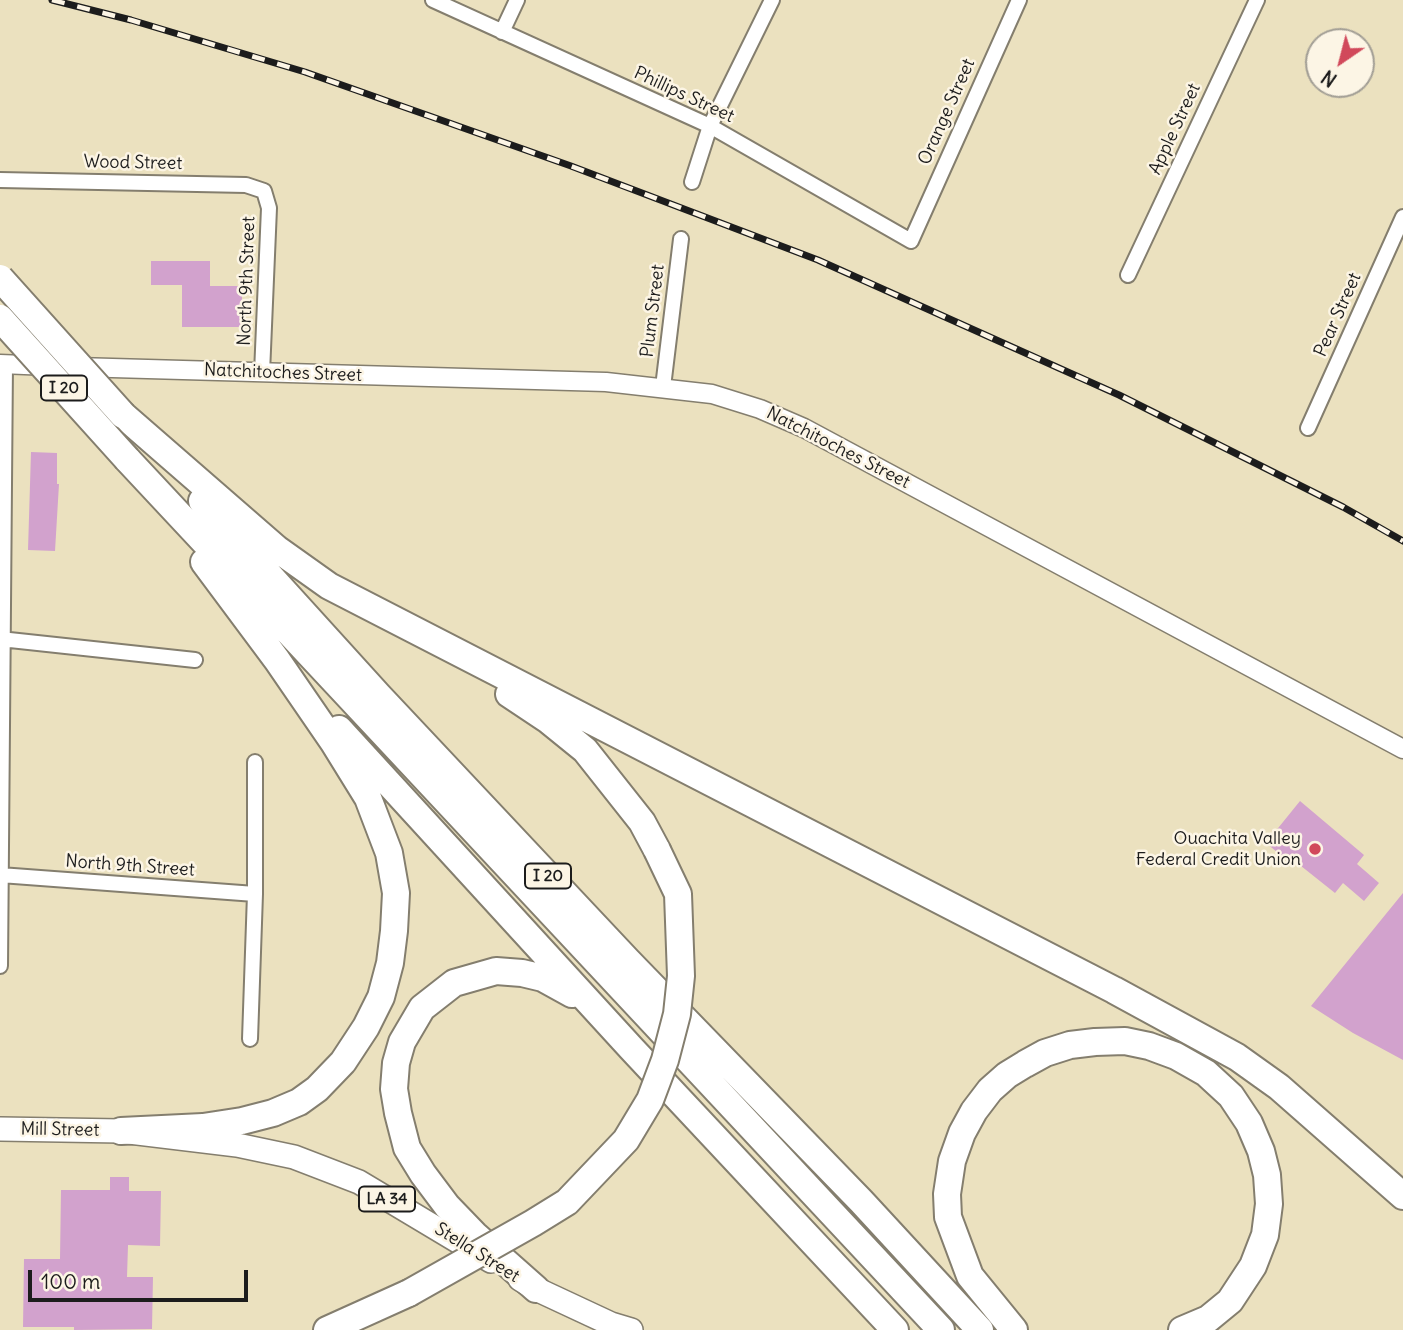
<!DOCTYPE html>
<style>
body{margin:0}
#map{position:relative;width:1403px;height:1330px;overflow:hidden;background:#ebe1bf;font-family:Delius,sans-serif}
canvas{display:block}
.north{position:absolute;left:1305px;top:28px;width:70px;height:70px;box-sizing:border-box;background:#fcf5e5;border:2px solid #a29e95;border-radius:50%;rotate:215deg;font-size:19px;font-weight:700;line-height:28px;text-align:center;color:#1c1c1c}
.north::after{content:'';display:block;margin:auto;width:24px;height:32px;background:#d1495b;clip-path:polygon(50% 0,100% 100%,50% 72%,0 100%)}
.scale{position:absolute;left:28px;top:1270px;width:220px;height:32px;box-sizing:border-box;border:4px solid #1c1c1c;border-top:0;padding-left:9px;font-size:21px;line-height:24px;white-space:nowrap;color:#1c1c1c;-webkit-text-stroke:5px #fcf5e5;paint-order:stroke}
</style>
<div id="map">
<canvas width="1403" height="1330"></canvas>
<div class="north">N</div>
<div class="scale">100 m</div>
</div>
<script>
const ctx = document.querySelector('canvas').getContext('2d');
ctx.lineJoin = 'round';
function fill(path, color) { ctx.fillStyle = color; ctx.fill(path, 'evenodd'); }
const shape = rows => new Path2D(rows.map(r => 'M' + r).join(''));
function trace(path, color, width, dash) { ctx.strokeStyle = color; ctx.lineWidth = width; ctx.lineCap = dash ? 'butt' : 'round'; ctx.setLineDash(dash || []); ctx.stroke(path); }
function label(font, color, halo, rows, align = 'center') {
  ctx.font = font + ' Delius,sans-serif'; ctx.lineWidth = 5; ctx.setLineDash([]); ctx.textBaseline = 'middle'; ctx.strokeStyle = halo; ctx.fillStyle = color; for (const [text, x, y, turn = 0] of rows) {
    ctx.save(); ctx.translate(x, y); ctx.rotate((+turn || 0) * Math.PI / 180); ctx.textAlign = isNaN(turn) ? turn : align; if (halo) ctx.strokeText(text, 0, 0); ctx.fillText(text, 0, 0); ctx.restore();
  }
}
const building = shape([
 [151,261,210,261,210,286,242,286,242,327,182,327,182,285,151,285],
 [31,452,57,453,57,484,59,484,55,551,28,550],
 [1300,801,1364,855,1357,864,1379,883,1364,901,1343,883,1335,893,1296,862,1293,865,1266,843],
 [1403,893,1403,1060,1353,1033,1311,1006],
 [110,1177,129,1177,129,1191,161,1191,160,1246,128,1245,127,1277,153,1277,152,1329,74,1330,74,1327,23,1327,24,1259,60,1259,61,1190,110,1190]
]);
const minor = shape([
 [433,0,710,126,911,241,1019,0],
 [502,32,517,0],
 [0,180,246,185,264,191,269,208,262,373],
 [692,182,710,126,772,0],
 [1128,275,1257,0],
 [663,387,681,239],
 [1308,428,1403,217],
 [0,639,195,660],
 [0,875,255,894],
 [0,966,5,364],
 [250,1039,255,894,255,762]
]);
const tertiary = shape([
 [0,364,49,366],
 [77,367,606,382,712,394,760,409,804,428,1403,749]
]);
const primary = shape([
 [0,1129,121,1131,237,1145,294,1157,359,1182,491,1261],
 [520,1279,536,1289,611,1324,631,1330]
]);
const motorway = shape([
 [123,415,277,549,329,586,1114,990,1237,1057,1279,1087,1403,1196],
 [127,459,941,1330],
 [202,501,378,695,628,961,861,1201,980,1330],
 [509,694,548,720,585,750,642,822,657,850],
 [339,729,631,1048,895,1330],
 [121,1131,203,1127,242,1121,273,1113,299,1102,317,1089,343,1062,366,1027,381,997,390,963,394,931,396,893,389,853,368,798,334,743,277,660,204,562],
 [536,1289,475,1235,447,1206,423,1174,407,1148,398,1113,394,1089,396,1063,402,1042,422,1008,454,983,496,971,522,973,543,978,572,994],
 [327,1330,409,1293],
 [1014,1330,970,1276,948,1217,947,1194,952,1161,962,1133,974,1111,990,1090,1007,1075,1025,1064,1045,1053,1070,1045,1095,1042,1125,1041,1149,1046,1176,1056,1206,1073,1231,1096,1249,1123,1261,1151,1267,1175,1269,1204,1265,1235,1253,1266,1230,1301,1208,1319,1182,1330]
]);
const rail = shape([
 [52,0,131,20,305,72,571,166,818,260,1119,395,1343,507,1403,541]
]);
const motorwayBridge = shape([
 [0,278,123,415],
 [0,318,127,459],
 [409,1293,533,1223,567,1202,626,1140,650,1100,665,1060,677,1014,681,976,678,894,657,850]
]);
const markers = [
 [1315,849,7,"#d1495b"]
];
const shields = [
 [64,388,46],
 [548,876,46],
 [387,1199,56]
];
const shieldNames = [
 ["I 20",64,388],
 ["I 20",548,876],
 ["LA 34",387,1199]
];
const streetNames = [
 ["Phillips Street",684,95,25],
 ["Orange Street",947,112,-66],
 ["Apple Street",1175,129,-65],
 ["Wood Street",133,163,1],
 ["North 9th Street",247,281,-88],
 ["Plum Street",653,311,-83],
 ["Pear Street",1338,315,-66],
 ["Natchitoches Street",283,373,2],
 ["Natchitoches Street",838,448,27],
 ["North 9th Street",130,866,4],
 ["Mill Street",60,1130,1],
 ["Stella Street",477,1253,32]
];
const poiNames = [
 ["Ouachita Valley",1301,839],
 ["Federal Credit Union",1301,860]
];
fill(building, '#d2a2cd');
trace(minor, '#847e6e', 18);
trace(tertiary, '#847e6e', 21);
trace(primary, '#847e6e', 26);
trace(motorway, '#847e6e', 30);
trace(minor, '#fff', 14);
trace(tertiary, '#fff', 18);
trace(primary, '#fff', 23);
trace(motorway, '#fff', 26);
trace(rail, '#1c1c1c', 7);
trace(rail, '#fcf5e5', 4.5, [13]);
trace(motorwayBridge, '#847e6e', 30, []);
trace(motorwayBridge, '#fff', 26);
for (const [x, y, r, color] of markers) { const dot = new Path2D(); dot.arc(x, y, r, 0, 2 * Math.PI); ctx.fillStyle = color; ctx.fill(dot); trace(dot, '#fcf5e5', 2.5); }
for (const [x, y, w] of shields) { const box = new Path2D(); box.roundRect(x - w / 2, y - 12.5, w, 25, 5); ctx.fillStyle = '#fcf5e5'; ctx.fill(box); trace(box, '#1c1c1c', 2); }
label('bold 16px', '#1c1c1c', null, shieldNames);
label('18px', '#1c1c1c', '#fcf5e5', streetNames);
label('18px', '#1c1c1c', '#fcf5e5', poiNames, 'right');
</script>
